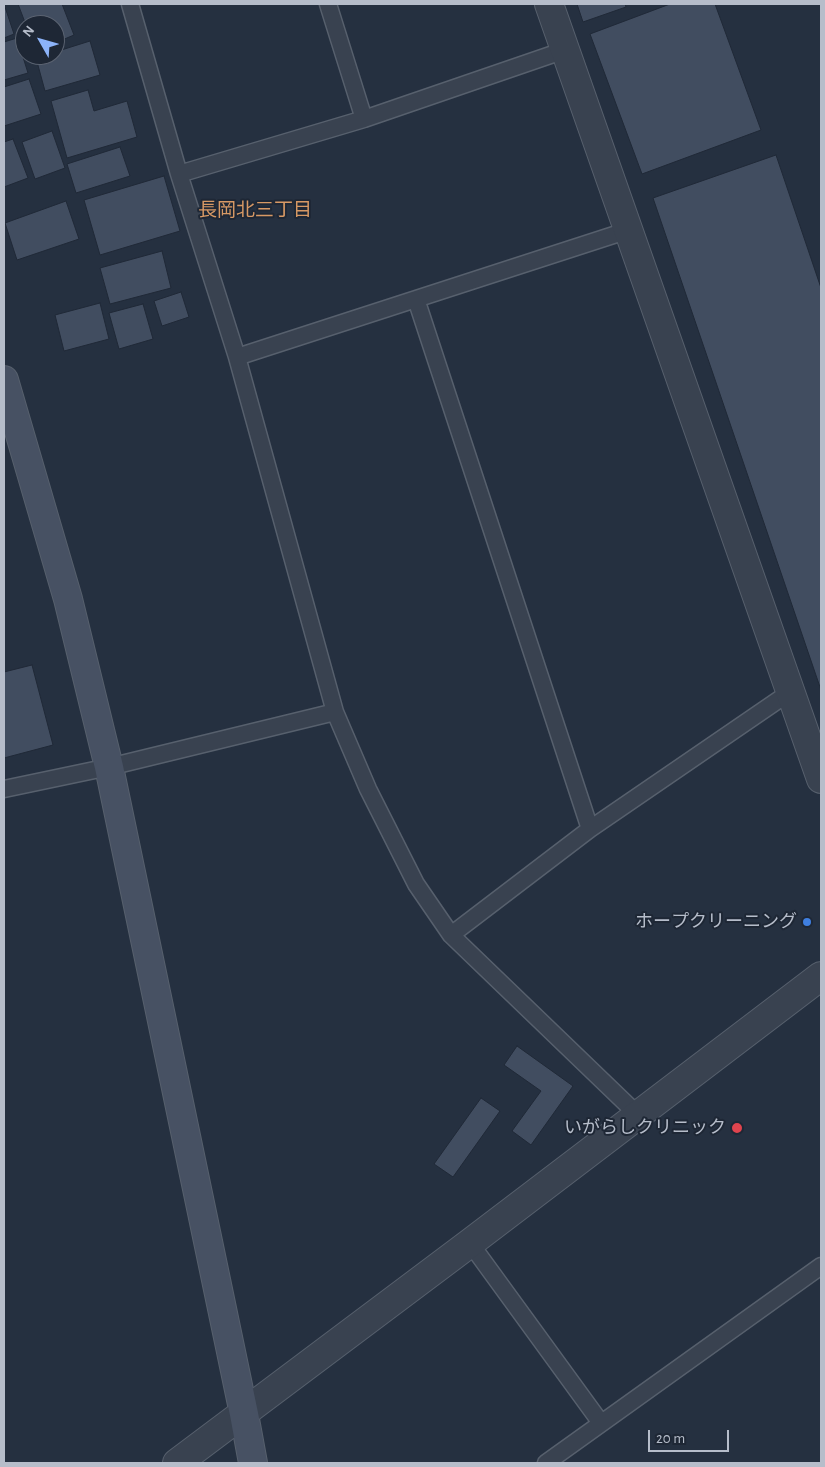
<!DOCTYPE html>
<meta charset="utf-8">
<style>
body{margin:0}
#map{position:relative;width:825px;height:1467px;overflow:hidden;background:#253040;font-family:"Alegreya Sans",sans-serif}
canvas{display:block}
.frame{position:absolute;inset:0;border:5px solid #b6bdca;pointer-events:none}
.north{position:absolute;left:15px;top:15px;width:50px;height:50px;box-sizing:border-box;background:#1e2735;border:1px solid #5b6371;border-radius:50%;rotate:308deg;font-size:14px;font-weight:700;line-height:20px;text-align:center;color:#b6bdca}
.north::after{content:'';display:block;margin:auto;width:18px;height:22px;background:#8cb3f9;clip-path:polygon(50% 0,100% 100%,50% 72%,0 100%)}
.scale{position:absolute;left:648px;top:1430px;width:81px;height:22px;box-sizing:border-box;border:2px solid #b6bdca;border-top:0;padding-left:6px;font-size:15px;line-height:18px;white-space:nowrap;color:#b6bdca;-webkit-text-stroke:4px #1e2735;paint-order:stroke}
</style>
<div id="map">
<canvas width="825" height="1467"></canvas>
<div class="frame"></div>
<div class="north">N</div>
<div class="scale">20 m</div>
</div>
<script>
const ctx = document.querySelector('canvas').getContext('2d');
ctx.lineJoin = 'round';
function fill(path, color) { ctx.fillStyle = color; ctx.fill(path, 'evenodd'); }
const shape = rows => new Path2D(rows.map(r => 'M' + r).join(''));
function trace(path, color, width, dash) { ctx.strokeStyle = color; ctx.lineWidth = width; ctx.lineCap = dash ? 'butt' : 'round'; ctx.setLineDash(dash || []); ctx.stroke(path); }
function label(font, color, halo, rows, align = 'center') {
  ctx.font = font + ' "Alegreya Sans","Noto Sans JP",sans-serif'; ctx.lineWidth = 4; ctx.setLineDash([]); ctx.textBaseline = 'middle'; ctx.strokeStyle = halo; ctx.fillStyle = color; for (const [text, x, y, turn = 0] of rows) {
    ctx.save(); ctx.translate(x, y); ctx.rotate((+turn || 0) * Math.PI / 180); ctx.textAlign = isNaN(turn) ? turn : align; if (halo) ctx.strokeText(text, 0, 0); ctx.fillText(text, 0, 0); ctx.restore();
  }
}
const building = shape([
 [4,4,14,34,4,38,4,4],
 [18,4,62,4,74,35,55,43,55,25,26,25,18,4],
 [577,4,625,4,626,7,583,22,577,4],
 [670,4,715,4,761,130,642,174,590,34,670,4],
 [17,38,28,73,4,80,4,42,17,38],
 [90,41,100,75,45,91,36,58,45,55,55,55,55,52,90,41],
 [29,79,41,114,4,126,4,87,29,79],
 [88,90,94,111,127,101,137,137,67,158,51,101,88,90],
 [52,131,65,168,35,179,22,142,52,131],
 [13,139,28,178,4,187,4,142,13,139],
 [120,147,130,176,76,193,67,164,120,147],
 [776,155,821,288,821,690,653,198,776,155],
 [164,176,180,231,100,255,84,200,164,176],
 [66,201,79,239,17,260,5,223,66,201],
 [162,251,171,288,110,304,100,268,162,251],
 [181,292,189,317,162,326,154,301,181,292],
 [100,303,109,339,64,351,55,315,100,303],
 [143,304,153,339,119,349,109,313,143,304],
 [32,665,53,745,4,758,4,672,32,665],
 [517,1046,573,1086,531,1145,512,1131,541,1091,504,1065,517,1046],
 [481,1098,500,1111,453,1177,434,1164,481,1098]
]);
const lane = shape([
 [130,4,179,174,237,357,335,712,368,789,416,884,451,935,638,1115],
 [328,4,364,119],
 [179,174,364,119,565,50],
 [416,299,590,829],
 [237,357,629,230],
 [4,789,109,767,335,712],
 [451,935,590,829,790,692],
 [470,1243,601,1423],
 [546,1463,821,1266]
]);
const street = shape([
 [549,4,821,779],
 [177,1463,470,1243,821,976]
]);
const secondary = shape([
 [4,380,68,599,109,767,244,1414,253,1463]
]);
const markers = [
 [807,922,5,"#3f7fe0"],
 [737,1128,6,"#e0444e"]
];
const poiNames = [
 ["ホープクリーニング",797,922],
 ["いがらしクリニック",726,1128]
];
const neighbourhoodNames = [
 ["長岡北三丁目",255,210]
];
fill(building, '#414d60');
trace(building, '#202937', 1);
trace(lane, '#57606d', 19);
trace(street, '#57606d', 30);
trace(secondary, '#57606d', 30);
trace(lane, '#394250', 16);
trace(street, '#394250', 28);
trace(secondary, '#475163', 28);
for (const [x, y, r, color] of markers) { const dot = new Path2D(); dot.arc(x, y, r, 0, 2 * Math.PI); ctx.fillStyle = color; ctx.fill(dot); trace(dot, '#1e2735', 2); }
label('18px', '#b6bdca', '#1e2735', poiNames, 'right');
label('19px', '#d79965', '#1e2735', neighbourhoodNames);
</script>
